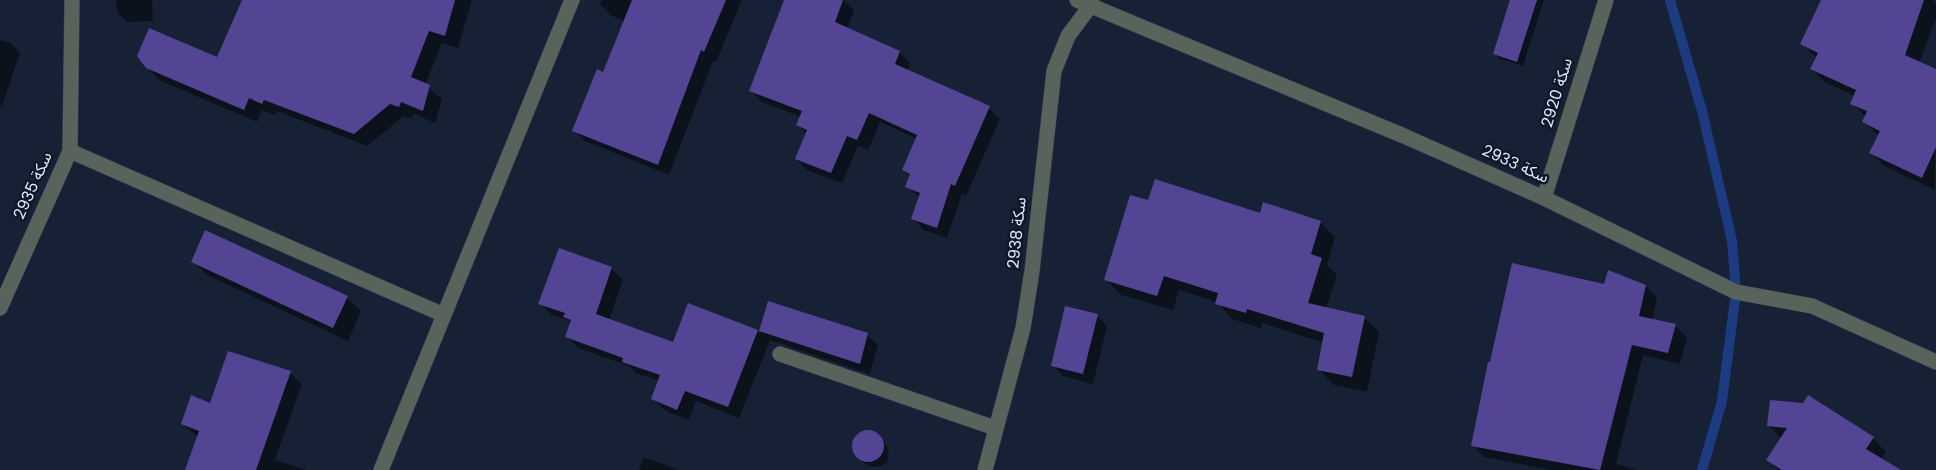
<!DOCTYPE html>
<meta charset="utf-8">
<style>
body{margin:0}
canvas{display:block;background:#162135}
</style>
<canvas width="1936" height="470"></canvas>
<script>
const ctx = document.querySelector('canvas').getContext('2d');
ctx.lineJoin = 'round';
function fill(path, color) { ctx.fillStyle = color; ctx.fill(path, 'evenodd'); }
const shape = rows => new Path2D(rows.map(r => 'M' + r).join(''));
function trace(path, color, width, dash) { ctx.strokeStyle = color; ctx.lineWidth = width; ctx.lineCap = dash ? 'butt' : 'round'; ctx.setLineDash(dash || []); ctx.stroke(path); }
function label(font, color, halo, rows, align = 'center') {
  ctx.font = font + ' Poppins,"Noto Sans Arabic",sans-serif'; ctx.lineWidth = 5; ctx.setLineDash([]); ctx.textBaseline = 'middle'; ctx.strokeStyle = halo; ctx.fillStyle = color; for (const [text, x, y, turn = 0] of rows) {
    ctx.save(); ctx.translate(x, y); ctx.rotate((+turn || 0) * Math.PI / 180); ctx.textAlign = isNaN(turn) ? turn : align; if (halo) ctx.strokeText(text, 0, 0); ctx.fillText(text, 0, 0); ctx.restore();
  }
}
const shadow = shape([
 [116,0,152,0,153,21,127,22,117,12],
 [243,0,472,0,458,48,442,43,425,85,442,99,435,123,414,114,412,119,404,116,367,146,277,111,275,115,262,110,257,122,161,81,147,67,218,59],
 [602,0,742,0,716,62,713,61,669,175,585,141,574,130,604,74,626,21,612,16,600,4],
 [785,0,844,0,854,10,847,29,900,53,910,63,907,71,989,108,1000,119,966,196,962,194,947,238,924,230,913,219,920,198,907,186,911,177,903,170,917,139,880,122,868,150,858,146,842,183,807,170,796,159,807,134,798,125,801,117,762,102,751,91],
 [1512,0,1544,0,1523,66,1500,59,1494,53],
 [1873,0,1932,0,1936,4,1936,18,1919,63,1936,71,1935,190,1884,166,1871,153,1879,136,1864,122,1866,117,1852,103,1855,96,1825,82,1812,69,1817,58,1802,44],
 [0,40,11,43,20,53,2,106,0,105],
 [1149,202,1320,222,1335,237,1327,265,1337,275,1326,309,1364,317,1379,332,1367,392,1334,385,1318,369,1324,343,1262,323,1261,328,1232,319,1217,302,1179,290,1173,310,1121,295,1106,280],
 [206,232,347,298,361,311,348,341,207,275,193,261],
 [560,250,612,269,623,280,609,320,674,344,757,331,760,334,769,303,867,335,878,345,870,374,770,340,739,418,696,401,689,420,664,410,653,399,660,381,635,373,629,366,578,348,567,337,572,324,568,320,552,315,540,303],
 [1606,286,1646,286,1657,298,1652,320,1675,326,1687,337,1680,364,1643,355,1616,464,1639,470,1551,470,1484,457,1473,445],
 [1097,316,1107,326,1093,384,1063,376,1052,365],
 [290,373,302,384,275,460,307,470,188,470,198,437,183,424,211,405],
 [1768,425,1873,438,1886,452,1881,460,1891,470,1779,470,1768,460,1782,439],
 [864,432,875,432,887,446,889,456,886,463,880,466,873,467,864,463,858,457,853,448,854,442,856,438],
 [643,457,679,470,639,470]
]);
const stream = shape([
 [1670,0,1702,111,1732,241,1736,292,1722,401,1702,470]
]);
const building = shape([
 [242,0,455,0,445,36,429,31,411,77,430,85,423,111,401,102,399,107,390,104,354,134,264,100,262,104,249,98,244,110,146,68,137,56,149,28,217,57],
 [632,0,726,0,704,52,701,50,658,165,572,131,597,69,603,72],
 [784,0,843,0,835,22,900,51,895,64,990,106,955,186,951,184,937,228,911,219,920,193,905,187,910,174,902,170,917,135,869,113,857,140,847,136,831,173,795,159,807,130,796,125,802,111,749,91],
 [1510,0,1537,0,1517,62,1493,54],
 [1821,0,1924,0,1905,55,1936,69,1936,147,1922,178,1869,153,1880,131,1862,122,1867,111,1850,104,1856,90,1810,69,1818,53,1800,44],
 [1155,179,1260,213,1263,202,1321,221,1311,254,1322,258,1308,303,1365,316,1352,377,1317,370,1324,333,1247,309,1246,313,1215,304,1218,293,1164,276,1157,296,1104,280,1130,195,1148,200],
 [205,230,348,296,333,328,191,262],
 [559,248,612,267,596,314,673,342,688,303,758,330,728,407,685,391,677,410,651,399,660,375,622,362,623,358,565,337,571,320,563,317,565,313,538,304],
 [1512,263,1604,284,1608,270,1646,285,1639,316,1676,324,1668,353,1632,345,1600,470,1471,446,1488,362,1490,362],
 [768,301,868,333,860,364,759,331],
 [1065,306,1098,314,1083,374,1051,366],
 [228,351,291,371,256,470,185,470,199,431,181,424,191,395,210,403],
 [1808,395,1874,437,1866,449,1901,470,1782,470,1766,460,1787,428,1767,426,1770,400,1803,403],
 '852 446a16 16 0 1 1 32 0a16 16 0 1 1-32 0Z'
]);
const minor = shape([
 [1077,0,1404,136,1544,198,1736,292,1812,306,1936,362],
 [70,151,444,315],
 [1544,198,1606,0],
 [0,308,70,151,72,0],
 [780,354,995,428],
 [381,470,572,0],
 [985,470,1023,328,1032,271,1054,71,1068,36,1091,5,1092,0]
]);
const streetNames = [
 ["سكة 2920",1558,93,-73],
 ["سكة 2933",1515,165,24],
 ["سكة 2935",34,186,-66],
 ["سكة 2938",1018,233,-84]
];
fill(shadow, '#0007');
trace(stream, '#1c3b80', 10);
fill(building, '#534593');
trace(minor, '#333d50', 16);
trace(minor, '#57635b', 15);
label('16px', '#e2eaf8', '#0d182b', streetNames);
</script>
